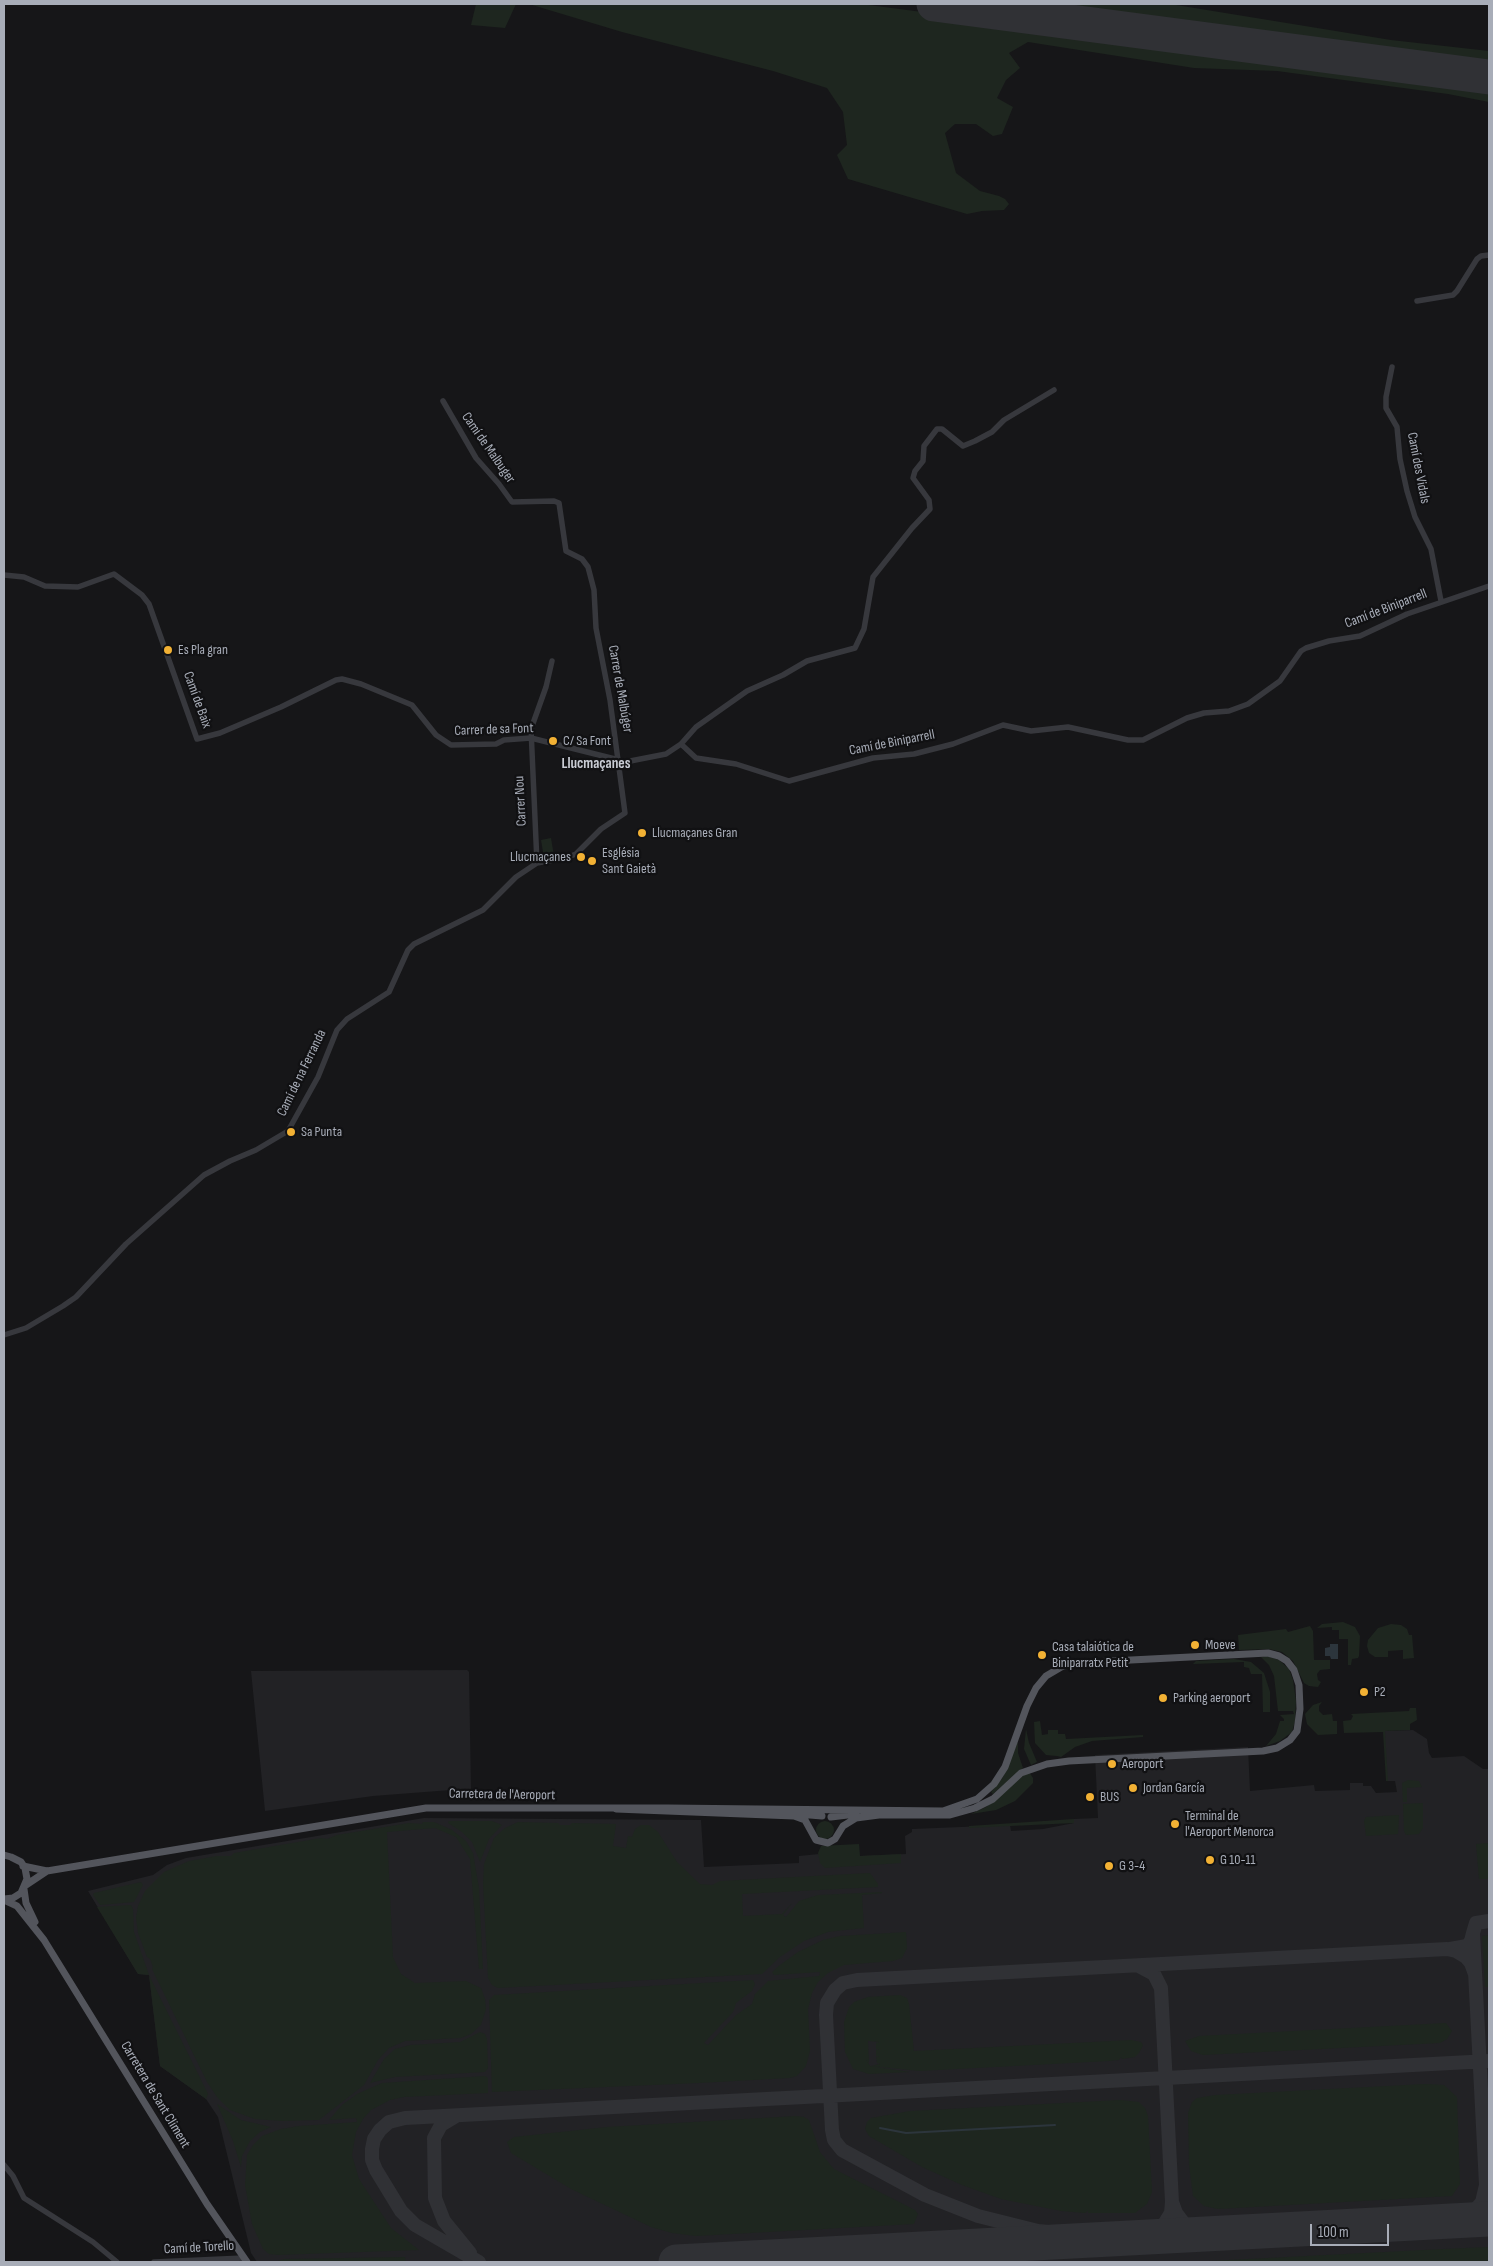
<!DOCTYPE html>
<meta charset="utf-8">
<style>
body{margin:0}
#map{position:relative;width:1493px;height:2266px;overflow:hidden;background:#161618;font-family:"Sofia Sans Condensed",sans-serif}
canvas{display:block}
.frame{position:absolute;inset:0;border:5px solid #a8adb8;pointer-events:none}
.scale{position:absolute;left:1310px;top:2224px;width:79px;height:22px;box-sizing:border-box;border:2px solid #a8adb8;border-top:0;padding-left:6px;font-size:15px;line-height:18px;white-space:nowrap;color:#a8adb8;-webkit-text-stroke:4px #111113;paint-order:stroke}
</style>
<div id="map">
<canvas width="1493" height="2266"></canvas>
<div class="frame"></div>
<div class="scale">100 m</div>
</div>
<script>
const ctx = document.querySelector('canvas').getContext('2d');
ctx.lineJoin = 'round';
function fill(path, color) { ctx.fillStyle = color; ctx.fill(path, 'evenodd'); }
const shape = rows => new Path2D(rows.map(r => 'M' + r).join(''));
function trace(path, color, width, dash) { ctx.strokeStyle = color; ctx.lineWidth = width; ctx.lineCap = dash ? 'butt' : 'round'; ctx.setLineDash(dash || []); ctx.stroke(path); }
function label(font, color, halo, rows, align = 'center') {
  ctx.font = font + ' "Sofia Sans Condensed",sans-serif'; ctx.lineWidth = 4.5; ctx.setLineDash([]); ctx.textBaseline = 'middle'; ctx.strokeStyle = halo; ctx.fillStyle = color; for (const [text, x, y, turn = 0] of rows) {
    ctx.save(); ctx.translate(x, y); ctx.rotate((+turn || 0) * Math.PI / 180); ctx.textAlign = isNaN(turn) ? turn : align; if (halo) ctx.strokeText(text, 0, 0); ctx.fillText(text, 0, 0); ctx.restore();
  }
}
const built = shape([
 [467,1670,469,1672,471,1791,451,1790,373,1796,265,1811,251,1671],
 [1413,1730,1427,1739,1429,1753,1432,1758,1464,1756,1483,1769,1489,1769,1489,2262,257,2262,251,2253,218,2117,206,2099,160,2066,149,1975,138,1974,88,1891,153,1875,167,1865,186,1858,424,1818,701,1820,704,1867,799,1863,799,1856,819,1854,860,1856,906,1854,905,1836,912,1832,912,1829,1010,1825,1011,1831,1043,1829,1074,1823,1074,1819,1098,1818,1095,1755,1248,1747,1250,1791,1314,1785,1315,1791,1350,1790,1350,1783,1363,1783,1363,1786,1371,1786,1376,1793,1397,1792,1395,1781,1387,1781,1384,1731]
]);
const green = shape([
 [476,4,516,4,505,28,471,25],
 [529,4,861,4,1489,86,1489,102,1448,94,1277,71,1194,68,1028,42,1009,53,1020,68,1006,80,997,98,1013,107,1002,134,993,136,976,124,955,124,945,133,956,173,980,191,999,196,1005,199,1009,204,1004,210,982,211,967,214,848,179,837,155,847,145,843,112,827,88,773,71,622,32],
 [1003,4,1170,4,1391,40,1489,51,1489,67],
 [551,838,554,856,544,858,541,840],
 [1343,1622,1355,1627,1360,1636,1359,1656,1358,1658,1352,1659,1351,1665,1348,1665,1348,1639,1339,1639,1339,1630,1332,1630,1332,1627,1317,1628,1322,1624],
 [1391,1624,1401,1625,1407,1629,1409,1635,1412,1635,1414,1658,1403,1659,1403,1650,1388,1651,1388,1657,1375,1657,1369,1653,1367,1646,1368,1640,1378,1628],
 [1310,1626,1313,1631,1314,1660,1330,1660,1330,1669,1320,1670,1317,1674,1318,1680,1321,1682,1318,1687,1309,1686,1304,1683,1293,1661,1282,1652,1269,1649,1239,1650,1238,1635,1286,1629,1288,1632],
 [1267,1656,1279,1660,1289,1669,1293,1680,1296,1701,1295,1721,1292,1732,1280,1741,1266,1746,1276,1734,1280,1721,1284,1721,1284,1719,1280,1715,1294,1714,1293,1711,1278,1711,1274,1676,1269,1665,1261,1657],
 [1234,1659,1251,1662,1264,1673,1270,1692,1270,1712,1263,1712,1262,1674,1251,1674,1249,1668,1244,1667,1244,1662,1193,1664,1196,1661],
 [1322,1702,1319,1706,1319,1711,1323,1715,1332,1714,1333,1721,1337,1721,1337,1734,1318,1735,1307,1724,1305,1714,1313,1705],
 [1410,1708,1416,1708,1417,1720,1410,1724,1410,1730,1385,1731,1388,1781,1386,1781,1383,1732,1344,1733,1343,1721,1351,1720,1353,1716,1351,1714,1409,1711],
 [1040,1721,1042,1735,1048,1734,1048,1730,1058,1730,1058,1734,1065,1734,1066,1739,1143,1735,1143,1737,1092,1741,1075,1747,1061,1757,1057,1756,1046,1755,1035,1743,1034,1722],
 [1026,1729,1029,1743,1037,1762,1031,1765,1024,1749],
 [1018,1741,1018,1753,1023,1768,993,1794,991,1792,1003,1777],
 [1029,1772,1033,1778,1033,1783,1015,1801,996,1810,971,1814,986,1807,1018,1779],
 [1408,1780,1419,1781,1422,1787,1407,1788,1407,1802,1403,1802,1402,1783],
 [1423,1803,1423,1828,1419,1834,1406,1835,1404,1831,1403,1804],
 [1399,1815,1398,1834,1366,1836,1364,1821,1366,1817],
 [1074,1819,1074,1823,969,1828,969,1826],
 '816 1830a9 9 0 1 1 18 0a9 9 0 1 1-18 0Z',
 [449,1821,492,1821,502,1825,489,1839,480,1862,472,1842,462,1832,448,1823],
 [423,1822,434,1822,452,1830,466,1841,473,1853,479,1888,483,1969,479,1969,470,1859,456,1837,435,1828,387,1832,393,1957,401,1974,415,1983,466,1981,481,1988,485,1999,486,2009,481,2025,471,2034,461,2038,405,2041,389,2048,378,2060,364,2085,319,2120,282,2121,255,2119,230,2110,217,2097,207,2082,152,1969,153,1967,150,1959,147,1957,138,1933,136,1918,138,1906,145,1891,164,1872,189,1861,217,1856,231,1856,234,1853,321,1838,327,1839,337,1835,409,1823,422,1824],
 [518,1822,558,1823,560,1825,570,1825,572,1823,616,1824,613,1846,626,1848,628,1836,632,1837,635,1829,641,1825,649,1825,658,1832,677,1862,700,1884,712,1885,720,1881,870,1873,878,1884,878,1887,742,1894,743,1916,782,1914,792,1903,783,1915,786,1917,799,1901,818,1895,882,1892,882,1893,862,1895,864,1928,828,1932,804,1941,780,1957,762,1974,498,1988,492,1985,488,1978,483,1884,484,1864,494,1838,505,1828],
 [1489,1843,1489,1879,1479,1879,1476,1844],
 [859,1844,860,1856,901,1854,901,1863,825,1868,820,1863,818,1853,821,1846],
 [141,1882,143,1885,134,1902,100,1905,93,1895,94,1893],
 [131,1905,133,1909,134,1932,149,1975,208,2094,206,2099,160,2066,149,1975,138,1974,97,1907],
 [906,1932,907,1948,902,1958,893,1961,844,1965,828,1973,818,1982,812,1993,808,2009,810,2051,806,2066,797,2076,790,2078,699,2083,492,2092,489,2000,494,1995,753,1980,755,1984,752,1991,736,2003,733,2012,704,2043,708,2045,736,2015,752,2004,755,1994,768,1981,819,1976,820,1972,774,1975,772,1972,780,1965,798,1952,823,1940,840,1936],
 [1489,1935,1489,1987,1485,1987,1482,1936],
 [900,1995,907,1998,909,2004,914,2051,1131,2040,1141,2042,1143,2045,1139,2053,1135,2057,1122,2059,1121,2057,1119,2060,1109,2061,919,2071,871,2066,880,2064,877,2063,876,2057,879,2057,876,2056,876,2050,879,2050,876,2049,876,2043,879,2042,868,2041,869,2063,866,2059,870,2066,910,2072,869,2074,853,2069,845,2052,844,2022,849,2007,854,2002,868,1997],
 [1446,2023,1452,2031,1447,2039,1440,2043,1203,2055,1191,2051,1185,2041,1199,2036],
 [480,2032,485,2034,487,2039,488,2068,485,2072,395,2077,370,2083,384,2059,395,2049,410,2045,460,2042],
 [485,2076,488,2078,488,2093,404,2097,390,2100,371,2110,363,2119,356,2132,352,2155,359,2179,391,2228,419,2250,278,2255,269,2254,263,2249,252,2224,245,2185,247,2155,253,2145,262,2136,281,2129,299,2126,357,2122,356,2118,329,2120,342,2105,357,2094,382,2083],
 [1425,2084,1444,2085,1457,2097,1460,2184,1452,2196,1218,2209,1204,2206,1193,2196,1189,2165,1188,2113,1192,2102,1197,2098,1216,2095],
 [1120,2100,1139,2102,1145,2108,1148,2116,1152,2192,1147,2204,1135,2213,1088,2213,1088,2211,1085,2213,1061,2211,1001,2199,962,2185,922,2167,869,2136,865,2129,867,2122,871,2118,910,2111],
 [217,2104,241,2120,271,2127,260,2132,250,2141,242,2156,241,2167,233,2141],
 [796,2116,804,2117,809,2120,820,2152,834,2169,915,2210,918,2214,914,2224,696,2236,672,2233,651,2227,571,2189,511,2153,507,2142,514,2137,607,2127],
 [1489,2247,1489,2262,1190,2262,1443,2249],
 [405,2257,406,2262,275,2262,284,2259]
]);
const water = shape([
 [1330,1644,1338,1644,1338,1659,1331,1659,1330,1656,1325,1656,1325,1648,1330,1647]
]);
const stream = shape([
 [880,2128,906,2133,1055,2125]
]);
const taxiway = shape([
 [1473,1933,1476,1923,1489,1921],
 [1450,1949,1467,1946,1471,1941,1473,1933,1486,2185],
 [1139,1966,1154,1974,1161,1988,1172,2202],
 [456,2116,441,2125,434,2138,435,2198,444,2221,470,2253],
 [1448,2222,1463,2218,1475,2210,1482,2202,1486,2185,1489,2197],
 [1135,2238,1151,2234,1163,2226,1171,2213,1172,2202,1176,2213,1185,2225,1197,2232,1209,2234],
 [1120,2239,1038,2231,978,2216,925,2195,842,2150,834,2140,832,2130,826,2015,827,2003,835,1990,843,1983,857,1980,1447,1949,1456,1951,1466,1957,1471,1963,1475,1974],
 [479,2262,415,2225,401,2211,376,2170,372,2160,372,2149,374,2139,380,2130,389,2122,405,2118,462,2115,1489,2061]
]);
const runway = shape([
 [934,4,1489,77],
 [676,2262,1489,2219]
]);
const minor = shape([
 [1417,301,1453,295,1457,291,1477,259,1481,256,1489,255],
 [1392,367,1386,397,1386,408,1397,427,1400,459,1407,491,1415,517,1431,549,1441,601],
 [443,401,476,458,499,484,512,502,554,501,559,503,566,551,582,559,588,567,594,590,596,628,610,700,625,813,601,829,576,854,565,858,537,863],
 [4,575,24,577,45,586,78,587,114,574,142,595,149,604,197,739,220,733,281,707,336,680,342,679,361,684,412,705,436,735,451,745,496,744,504,740,531,738,619,760],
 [681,744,696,758,736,764,789,781,873,758,914,754,953,744,1003,725,1031,731,1068,727,1128,740,1143,740,1187,718,1204,713,1229,711,1248,704,1280,681,1301,651,1306,648,1329,641,1360,636,1407,614,1489,586],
 [620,763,666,754,681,744,696,727,747,691,783,675,807,661,855,648,864,629,873,577,912,528,930,509,929,500,913,478,915,471,923,461,924,446,937,429,942,429,963,446,975,441,992,432,1004,420,1054,390],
 [537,863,531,729,546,687,552,661],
 [4,1335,26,1328,63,1306,76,1297,126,1244,204,1175,230,1161,256,1150,288,1131,318,1077,337,1030,347,1019,389,992,408,950,414,944,483,910,516,877,537,863],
 [4,2165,13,2176,24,2198,93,2242,117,2262],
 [154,2262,244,2258]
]);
const major = shape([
 [798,1814,822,1816],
 [831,1817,856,1814],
 [4,1855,11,1857,21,1862,25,1868,27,1879,21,1893,13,1898,4,1899],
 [23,1866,47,1871,426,1808,668,1808,943,1811,977,1799,994,1784,1005,1767,1027,1706,1036,1688,1046,1676,1063,1666,1092,1662,1268,1653,1279,1656,1287,1661,1294,1670,1299,1685,1300,1709,1297,1731,1290,1740,1277,1748,1263,1751,1069,1761,1047,1764,1021,1773,993,1799,975,1808,950,1815,879,1815,856,1818,843,1826,835,1839,828,1843,816,1840,805,1820,794,1816,616,1809],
 [26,1885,47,1871],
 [24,1889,26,1903,35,1922],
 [4,1900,17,1906,44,1940,207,2204,247,2262]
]);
const markers = [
 [168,650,5,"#f2b134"],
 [553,741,5,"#f2b134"],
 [642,833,5,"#f2b134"],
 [581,857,5,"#f2b134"],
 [592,861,5,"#f2b134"],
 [291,1132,5,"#f2b134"],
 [1195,1645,5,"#f2b134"],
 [1042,1655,5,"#f2b134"],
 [1364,1692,5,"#f2b134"],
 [1163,1698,5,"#f2b134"],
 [1112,1764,5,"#f2b134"],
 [1133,1788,5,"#f2b134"],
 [1090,1797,5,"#f2b134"],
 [1175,1824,5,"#f2b134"],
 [1210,1860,5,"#f2b134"],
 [1109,1866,5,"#f2b134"]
];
const streetNames = [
 ["Camí de Malbuger",488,448,55],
 ["Camí des Vidals",1418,468,79],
 ["Camí de Biniparrell",1386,609,-21],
 ["Carrer de Malbúger",620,689,80],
 ["Camí de Baix",197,700,70],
 ["Carrer de sa Font",494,730,-2],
 ["Camí de Biniparrell",892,743,-11],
 ["Carrer Nou",521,801,-93],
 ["Camí de na Ferranda",302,1073,-64],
 ["Carretera de l'Aeroport",502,1795,1],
 ["Carretera de Sant Climent",155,2095,59],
 ["Camí de Torello",199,2248,-3]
];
const poiNames = [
 ["Es Pla gran",178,650],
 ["C/ Sa Font",563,741],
 ["Llucmaçanes Gran",652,833],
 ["Església",602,853],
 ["Sant Gaietà",602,869],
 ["Llucmaçanes",571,857,"right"],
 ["Sa Punta",301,1132],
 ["Moeve",1205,1645],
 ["Casa talaiótica de",1052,1647],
 ["Biniparratx Petit",1052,1663],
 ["P2",1374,1692],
 ["Parking aeroport",1173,1698],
 ["Aeroport",1122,1764],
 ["Jordan García",1143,1788],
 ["BUS",1100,1797],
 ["Terminal de",1185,1816],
 ["l'Aeroport Menorca",1185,1832],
 ["G 10-11",1220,1860],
 ["G 3-4",1119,1866]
];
const neighbourhoodNames = [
 ["Llucmaçanes",596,764]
];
fill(built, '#222225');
fill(green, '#1e261f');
fill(water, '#2c353c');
trace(stream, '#2c353c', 2);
trace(taxiway, '#303135', 14);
trace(runway, '#303135', 35);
trace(minor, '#37383d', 5.5);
trace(major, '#53555c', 7);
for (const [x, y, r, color] of markers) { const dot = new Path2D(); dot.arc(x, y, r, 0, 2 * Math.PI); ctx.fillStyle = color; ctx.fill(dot); trace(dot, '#111113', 2); }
label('14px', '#a8adb8', '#111113', streetNames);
label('14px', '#a8adb8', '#111113', poiNames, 'left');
label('bold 15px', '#c9ccd4', '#111113', neighbourhoodNames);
</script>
